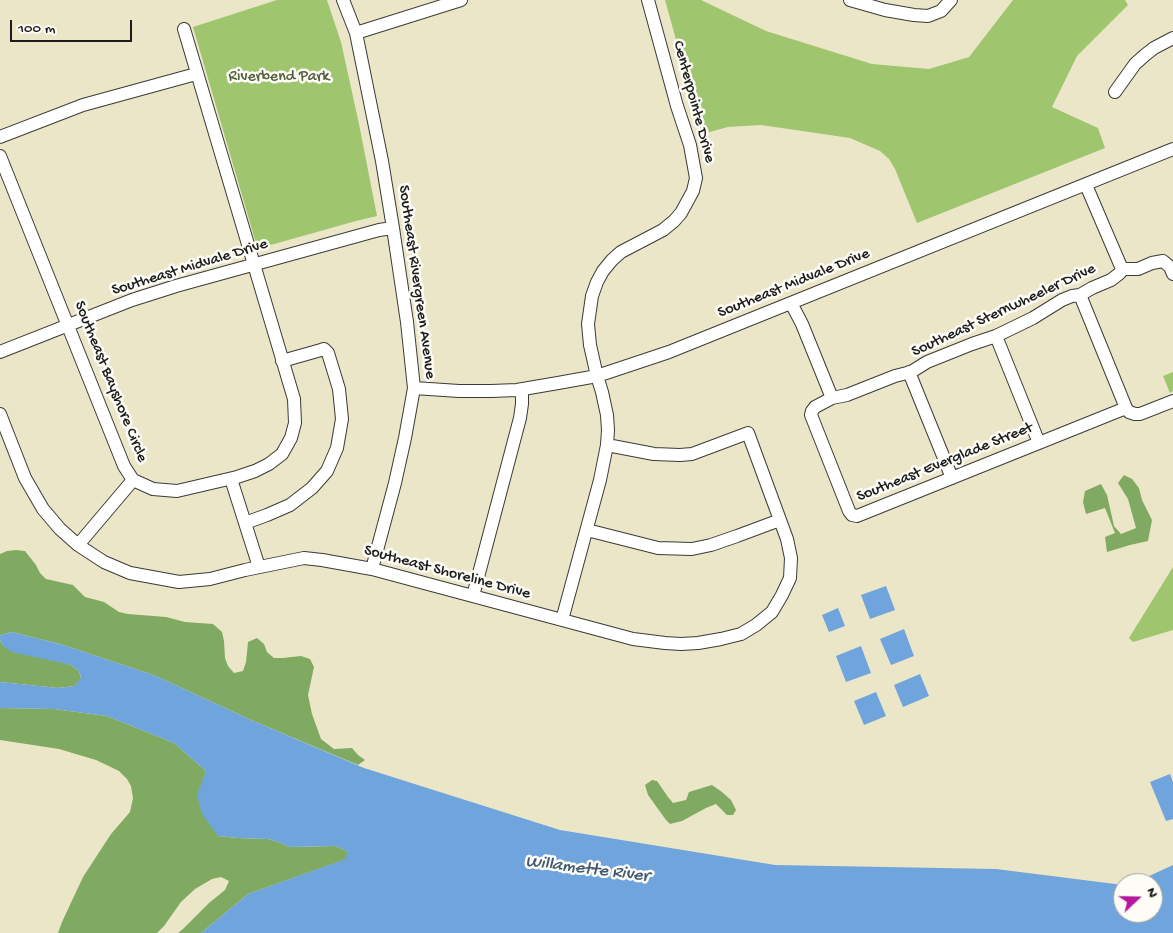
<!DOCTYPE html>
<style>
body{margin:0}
#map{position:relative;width:1173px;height:933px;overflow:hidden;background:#ece6c9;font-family:"Gochi Hand",sans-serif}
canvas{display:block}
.north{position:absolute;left:1113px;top:873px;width:50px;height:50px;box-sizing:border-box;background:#fdfcf7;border:1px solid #a3a29f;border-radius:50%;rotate:69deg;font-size:14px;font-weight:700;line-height:20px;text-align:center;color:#1c1c1c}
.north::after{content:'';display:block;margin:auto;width:18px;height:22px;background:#b5179e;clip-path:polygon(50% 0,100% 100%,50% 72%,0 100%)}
.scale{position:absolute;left:10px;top:20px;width:122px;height:22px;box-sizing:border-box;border:2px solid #1c1c1c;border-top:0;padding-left:6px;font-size:15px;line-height:18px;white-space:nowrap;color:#1c1c1c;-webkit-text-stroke:4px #fdfcf7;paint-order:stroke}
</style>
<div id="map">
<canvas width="1173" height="933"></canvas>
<div class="north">N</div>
<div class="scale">100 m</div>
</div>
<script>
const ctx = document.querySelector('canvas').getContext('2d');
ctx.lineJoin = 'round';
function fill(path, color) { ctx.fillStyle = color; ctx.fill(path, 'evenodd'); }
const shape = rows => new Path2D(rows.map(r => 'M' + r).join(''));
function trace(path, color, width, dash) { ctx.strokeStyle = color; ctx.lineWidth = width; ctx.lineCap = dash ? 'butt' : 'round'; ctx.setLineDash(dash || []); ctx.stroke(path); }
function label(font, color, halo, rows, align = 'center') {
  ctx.font = font + ' "Gochi Hand",sans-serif'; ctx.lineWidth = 5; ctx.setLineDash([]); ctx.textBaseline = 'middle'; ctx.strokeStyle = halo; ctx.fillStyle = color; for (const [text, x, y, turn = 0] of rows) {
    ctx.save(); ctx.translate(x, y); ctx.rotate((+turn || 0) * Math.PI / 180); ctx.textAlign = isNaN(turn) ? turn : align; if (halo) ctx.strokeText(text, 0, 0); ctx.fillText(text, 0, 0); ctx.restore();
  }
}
const green = shape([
 [277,0,327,0,341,42,359,124,377,216,356,221,260,248,255,240,193,27],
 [665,0,701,0,766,31,872,64,929,69,969,57,1013,0,1125,0,1128,5,1077,56,1052,107,1098,128,1105,148,917,223,895,169,889,159,880,151,850,138,761,125,728,127,702,134],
 [1173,372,1173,391,1170,393,1163,376],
 [1173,567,1173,630,1133,642,1129,638]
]);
const forest = shape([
 [1124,475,1132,479,1139,488,1142,500,1152,520,1148,541,1130,545,1107,552,1105,537,1115,533,1105,508,1086,514,1083,502,1085,491,1101,484,1107,495,1114,526,1121,534,1136,528,1128,499,1118,483],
 [16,550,25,551,36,565,40,573,46,579,73,585,85,597,104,602,119,612,128,614,166,617,185,622,213,624,222,632,224,641,225,658,228,666,234,673,243,671,246,662,248,642,257,638,264,644,267,652,274,658,283,658,301,656,310,659,314,667,308,695,312,714,321,739,334,749,352,748,358,755,365,760,358,765,251,720,156,676,60,644,11,632,1,635,0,636,0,554,7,551],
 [0,640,3,646,71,665,79,671,81,679,75,686,58,688,0,682],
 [0,708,54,709,107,716,174,743,206,771,203,780,218,836,238,838,268,839,281,843,289,847,335,846,347,851,347,859,248,894,201,933,178,933,183,929,209,903,225,890,229,881,221,877,212,879,195,889,181,902,164,926,157,933,58,933,62,922,83,877,111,834,130,812,133,798,131,786,127,779,119,771,96,760,59,749,0,740],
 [652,780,657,781,668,797,673,803,686,800,689,792,712,785,722,792,731,800,736,810,733,815,727,815,716,804,706,808,682,821,670,824,666,820,648,795,645,785]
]);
const water = shape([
 [886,586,895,610,870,619,861,595],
 [838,608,845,626,829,632,822,615],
 [904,629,914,656,891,665,880,639],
 [11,632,60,644,156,676,251,720,364,768,560,830,775,865,996,869,1123,885,1123,913,1153,913,1153,883,1134,883,1173,865,1173,933,201,933,248,894,346,859,347,851,335,846,289,847,281,843,268,839,238,838,218,836,202,814,197,795,206,771,174,743,107,716,54,709,0,708,0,682,58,688,75,686,81,678,79,671,71,665,12,652,3,646,0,640,0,636,1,635],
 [861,646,871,673,846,682,836,656],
 [920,674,929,696,903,707,894,685],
 [876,692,886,716,864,725,854,701],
 [1170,774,1173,782,1173,819,1166,821,1150,782]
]);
const minor = shape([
 [343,0,356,33,382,161,393,228,407,322,414,388,405,438,395,483,372,569],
 [850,0,885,10,914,15,928,16,941,11,951,0],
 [356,33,461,0],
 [1115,92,1135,64,1145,55,1154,48,1173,38],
 [0,137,83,105,196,74],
 [0,156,124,466,133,480,153,489,177,491,237,477,255,471,269,464,282,454,291,438,295,423,294,399,184,29],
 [1086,185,1122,269],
 [1122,269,1120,273,1111,280,1092,288,1080,295,1072,296,1062,300,1033,318,996,336,972,344,927,362,911,372,895,376,847,395,832,398,815,407,812,411,811,415,849,511,852,515,857,516,1126,408],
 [1122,269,1138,269,1152,263,1163,261,1170,267,1173,274],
 [1080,295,1126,408,1129,412,1135,414,1140,414,1173,401],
 [791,303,802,324,832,398],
 [996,336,1039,443],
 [0,352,132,300,176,286,379,230,393,228],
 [909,372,952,478],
 [414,388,459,391,491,391,517,390,558,383,597,376,669,352,1173,149],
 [0,414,25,478,43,509,60,529,78,545,104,562,130,573,179,582,210,579,245,570,304,558,322,560,372,569,633,639,665,643,681,644,698,643,721,639,741,634,756,625,772,612,782,595,790,578,791,558,787,539,748,433,692,454,680,455,654,454,607,445],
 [231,479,259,567],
 [245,523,267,515,290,505,312,488,327,471,337,448,342,419,339,389,328,353,324,349,321,350,282,361],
 [587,530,658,548,692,549,711,545,737,536,780,520],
 [78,545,133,480],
 [473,596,520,418,522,404,522,389],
 [562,620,600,480,607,445,608,430,607,415,602,392,597,376,590,345,588,324,592,296,597,282,603,271,612,260,621,252,663,230,674,221,681,213,693,191,696,178,690,145,677,106,648,0]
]);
const parkNames = [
 ["Riverbend Park",279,78]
];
const streetNames = [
 ["Centerpointe Drive",693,102,75],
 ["Southeast Midvale Drive",190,268,-17],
 ["Southeast Rivergreen Avenue",416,282,82],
 ["Southeast Midvale Drive",794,284,-22],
 ["Southeast Sternwheeler Drive",1004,311,-25],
 ["Southeast Bayshore Circle",110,382,68],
 ["Southeast Everglade Street",945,463,-22],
 ["Southeast Shoreline Drive",447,573,15]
];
const waterNames = [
 ["Willamette River",587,870,7]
];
fill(green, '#a0c56f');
fill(forest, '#80aa62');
fill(water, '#6fa4dc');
trace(minor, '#3b3a36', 14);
trace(minor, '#fff', 12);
label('16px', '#51603d', '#fdfcf7', parkNames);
label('16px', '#1c1c1c', '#fdfcf7', streetNames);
label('italic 18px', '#415972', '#fdfcf7', waterNames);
</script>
